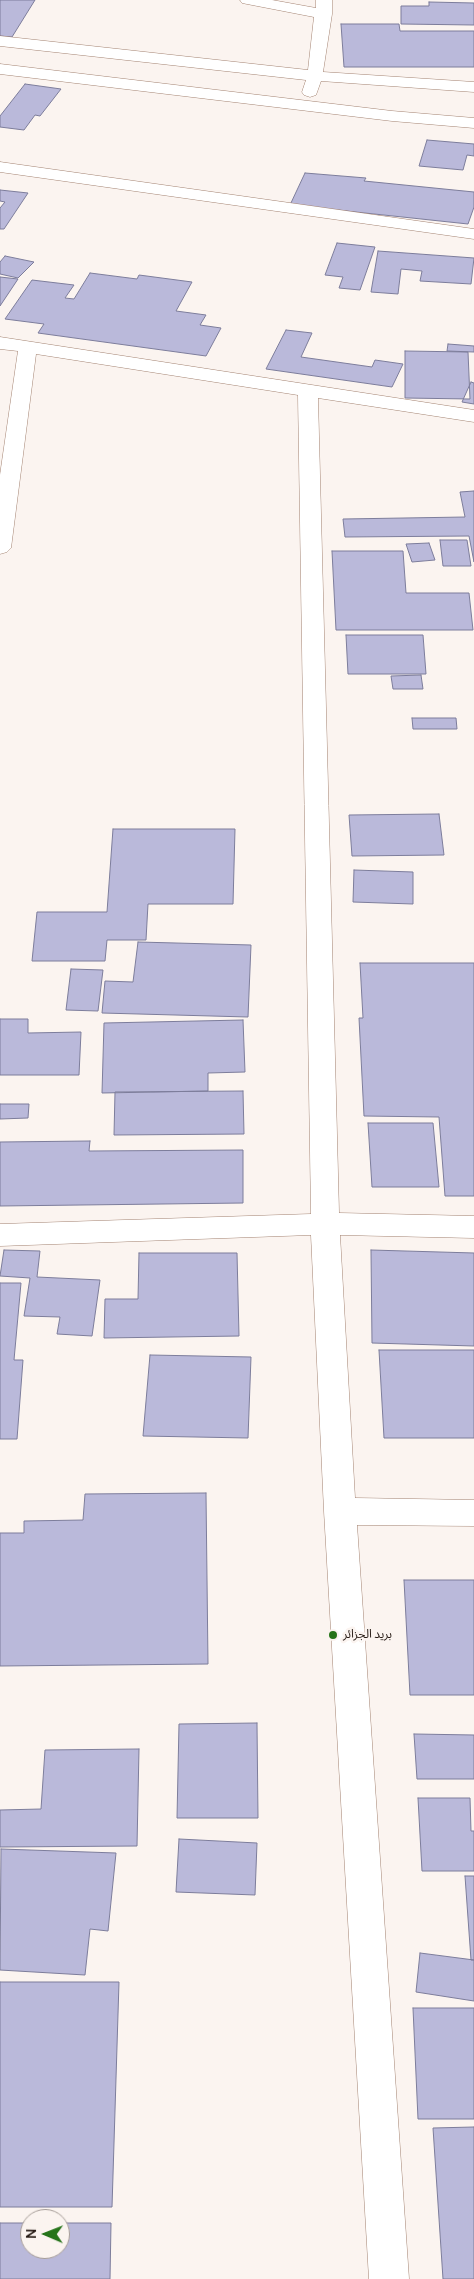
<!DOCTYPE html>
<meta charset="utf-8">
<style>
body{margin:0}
#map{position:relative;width:474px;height:2279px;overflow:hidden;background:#fbf4f0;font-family:Manrope,sans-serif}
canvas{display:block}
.north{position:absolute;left:20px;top:2209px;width:50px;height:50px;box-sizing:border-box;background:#fbf4f0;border:1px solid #a69d98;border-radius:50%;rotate:271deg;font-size:14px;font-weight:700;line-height:20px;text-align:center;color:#261a14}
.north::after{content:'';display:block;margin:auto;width:18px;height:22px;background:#26741a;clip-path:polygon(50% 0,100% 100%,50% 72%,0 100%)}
</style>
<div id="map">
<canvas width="474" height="2279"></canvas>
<div class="north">N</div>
</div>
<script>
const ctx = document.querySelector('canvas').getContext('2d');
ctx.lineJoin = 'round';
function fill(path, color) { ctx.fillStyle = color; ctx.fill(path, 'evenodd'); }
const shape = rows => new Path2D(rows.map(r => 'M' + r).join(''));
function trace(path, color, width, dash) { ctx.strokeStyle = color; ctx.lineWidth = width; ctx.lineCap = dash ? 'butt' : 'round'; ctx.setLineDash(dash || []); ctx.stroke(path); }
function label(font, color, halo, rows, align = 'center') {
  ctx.font = font + ' Manrope,"Noto Sans Arabic",sans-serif'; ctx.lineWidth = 5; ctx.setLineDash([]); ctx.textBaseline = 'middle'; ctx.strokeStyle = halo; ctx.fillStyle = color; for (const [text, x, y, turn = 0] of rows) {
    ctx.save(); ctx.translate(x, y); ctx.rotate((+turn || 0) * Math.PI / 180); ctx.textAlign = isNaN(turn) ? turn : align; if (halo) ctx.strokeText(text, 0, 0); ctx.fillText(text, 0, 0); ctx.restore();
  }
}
const building = shape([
 [0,0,35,0,12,37,0,36,0,0],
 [429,2,474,3,474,25,401,24,401,6,429,6,429,2],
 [341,24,399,24,400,31,474,31,474,67,344,67,341,24],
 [25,84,61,89,40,116,35,115,24,130,0,127,0,116,25,84],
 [427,140,474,144,474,156,467,155,463,170,419,166,427,140],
 [305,173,366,178,364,181,474,192,474,207,468,224,290,205,305,173],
 [0,190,28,193,4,229,0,229,0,208,5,202,0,201,0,190],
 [337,243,375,247,360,290,339,288,343,277,325,275,337,243],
 [378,251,474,258,471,284,420,281,422,271,401,269,398,294,371,292,378,251],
 [5,256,34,262,18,278,0,274,0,262,5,256],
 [90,273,137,279,139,275,192,282,176,311,206,315,200,325,221,328,206,356,38,333,44,324,5,319,32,280,74,285,65,298,74,299,90,273],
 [0,277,18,279,0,306,0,277],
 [286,330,312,333,301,357,372,367,375,360,403,364,392,387,266,369,286,330],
 [448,344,474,346,474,352,447,351,448,344],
 [405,351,468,352,470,399,405,398,405,351],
 [471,382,474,383,474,404,462,402,471,382],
 [474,491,474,562,469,536,345,537,343,519,465,517,460,492,474,491],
 [440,540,467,540,471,566,443,566,440,540],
 [429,543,435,560,412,562,406,544,429,543],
 [332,551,403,551,406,593,469,593,473,630,336,630,332,551],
 [346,635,423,635,426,674,348,674,346,635],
 [421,675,423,689,393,689,391,676,421,675],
 [412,718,456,718,457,729,413,729,412,718],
 [439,814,444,855,352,856,349,815,439,814],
 [113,829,235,829,233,904,148,904,146,940,107,940,105,961,32,961,37,912,107,912,113,829],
 [354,870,413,872,413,904,353,902,354,870],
 [138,942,251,945,248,1017,102,1013,105,981,133,982,138,942],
 [360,963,474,963,474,1196,445,1196,439,1117,364,1116,359,1018,363,1018,360,963],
 [71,969,103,970,98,1011,66,1010,71,969],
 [0,1019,28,1019,28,1033,81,1032,79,1075,0,1075,0,1019],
 [243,1020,245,1072,208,1073,208,1091,102,1093,104,1023,243,1020],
 [243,1091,244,1134,114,1135,115,1092,243,1091],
 [0,1104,29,1104,28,1118,0,1119,0,1104],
 [368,1123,433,1123,439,1187,372,1187,368,1123],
 [90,1141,89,1151,243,1150,243,1203,0,1206,0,1142,90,1141],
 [4,1250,40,1251,37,1277,100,1280,92,1336,57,1334,60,1317,24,1316,30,1278,0,1276,4,1250],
 [371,1250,474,1253,474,1346,372,1343,371,1250],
 [139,1253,237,1253,239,1336,104,1338,105,1299,138,1299,139,1253],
 [0,1283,21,1283,14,1360,23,1360,17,1439,0,1439,0,1283],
 [379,1350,474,1350,474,1438,384,1438,379,1350],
 [150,1355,251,1357,248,1438,143,1436,150,1355],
 [206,1493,208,1664,0,1666,0,1533,24,1533,24,1521,83,1520,85,1494,206,1493],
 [404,1580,474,1580,474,1695,410,1695,404,1580],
 [257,1723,258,1818,177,1818,179,1724,257,1723],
 [414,1734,474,1735,474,1779,417,1779,414,1734],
 [139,1749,137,1846,0,1847,0,1810,41,1809,45,1750,139,1749],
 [418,1798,470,1798,471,1831,474,1831,474,1871,422,1871,418,1798],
 [179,1839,257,1843,255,1895,176,1892,179,1839],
 [1,1849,116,1853,108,1931,90,1929,85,1975,0,1970,1,1849],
 [465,1876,474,1876,474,1960,471,1960,465,1876],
 [420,1953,474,1960,474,2001,416,1992,420,1953],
 [0,1982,119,1982,112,2207,0,2207,0,1982],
 [413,2008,474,2008,474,2119,418,2119,413,2008],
 [474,2127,474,2279,443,2279,433,2128,474,2127],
 [0,2223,30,2223,30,2249,60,2249,60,2223,111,2223,110,2279,0,2279,0,2223]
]);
const minor = shape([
 [240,0,272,0,316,8,316,0,332,0,332,14,323,72,474,82,474,92,321,81,316,95,310,97,304,95,302,92,306,80,0,46,0,36,308,70,314,17,247,4,242,3,240,0],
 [0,64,392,111,474,118,474,128,392,121,0,74,0,64],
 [0,162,474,229,474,239,0,172,0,162],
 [0,337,474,410,474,422,318,398,339,1213,474,1216,474,1238,340,1235,355,1498,474,1500,474,1526,357,1525,409,2279,369,2279,324,1511,311,1235,0,1246,0,1224,311,1214,298,395,36,354,11,548,7,552,0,554,0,475,18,351,0,349,0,337]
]);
const markers = [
 [333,1635,5,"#26741a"]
];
const poiNames = [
 ["بريد الجزائر",343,1635]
];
fill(building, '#bab9da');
trace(building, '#7d7d9b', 1);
trace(minor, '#a48473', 1);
fill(minor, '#fff');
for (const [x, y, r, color] of markers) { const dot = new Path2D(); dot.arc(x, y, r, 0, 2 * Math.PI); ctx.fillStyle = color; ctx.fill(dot); trace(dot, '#fbf4f0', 2); }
label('12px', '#261a14', '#fbf4f0', poiNames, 'left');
</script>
